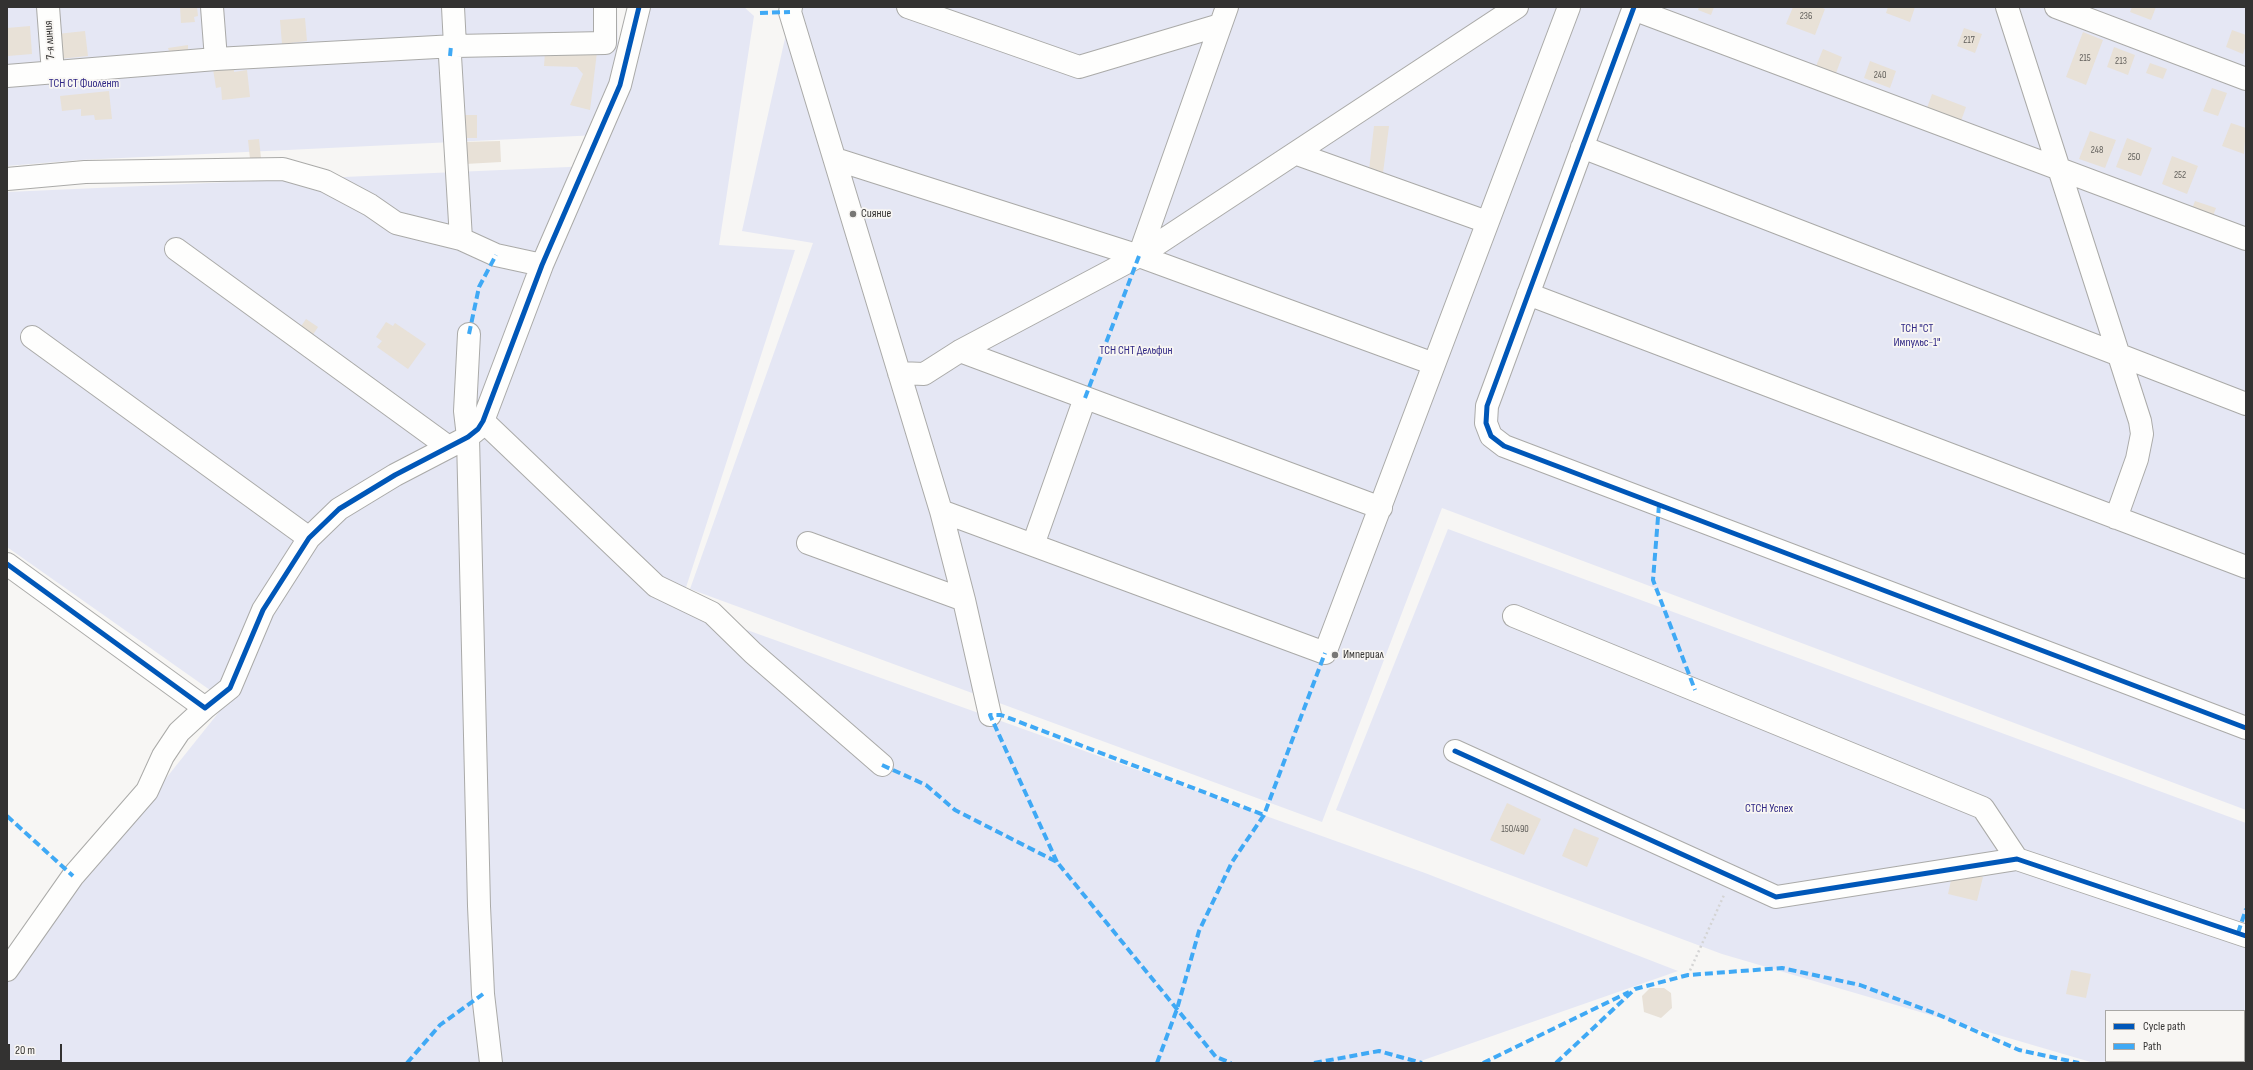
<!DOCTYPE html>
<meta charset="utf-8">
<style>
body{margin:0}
#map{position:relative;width:2253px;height:1070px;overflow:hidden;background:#f7f6f4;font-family:"Sofia Sans Condensed",sans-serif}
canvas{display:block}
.frame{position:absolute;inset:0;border:8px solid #333231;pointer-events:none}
.legend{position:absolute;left:2105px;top:1010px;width:140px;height:52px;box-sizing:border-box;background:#f8f6f3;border:1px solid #a9a8a5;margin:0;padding:5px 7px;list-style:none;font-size:12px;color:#333231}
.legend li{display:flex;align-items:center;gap:8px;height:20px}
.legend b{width:20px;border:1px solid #a9a8a5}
.scale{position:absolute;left:8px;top:1044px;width:54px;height:18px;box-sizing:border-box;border:2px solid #333231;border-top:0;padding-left:5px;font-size:12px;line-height:14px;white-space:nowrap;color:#333231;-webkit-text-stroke:3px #f8f6f3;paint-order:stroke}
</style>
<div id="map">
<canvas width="2253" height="1070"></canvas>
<div class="frame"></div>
<ul class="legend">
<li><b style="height:5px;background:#0057b8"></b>Cycle path</li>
<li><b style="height:5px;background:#3fa9f5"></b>Path</li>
</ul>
<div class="scale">20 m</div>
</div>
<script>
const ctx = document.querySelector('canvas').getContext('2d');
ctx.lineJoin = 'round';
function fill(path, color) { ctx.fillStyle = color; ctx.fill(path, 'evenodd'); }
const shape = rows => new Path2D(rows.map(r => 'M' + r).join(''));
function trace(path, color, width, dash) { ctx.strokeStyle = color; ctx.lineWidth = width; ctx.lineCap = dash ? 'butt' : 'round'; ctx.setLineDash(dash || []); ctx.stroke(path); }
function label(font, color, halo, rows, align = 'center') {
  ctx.font = font + ' "Sofia Sans Condensed",sans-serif'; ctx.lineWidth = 3.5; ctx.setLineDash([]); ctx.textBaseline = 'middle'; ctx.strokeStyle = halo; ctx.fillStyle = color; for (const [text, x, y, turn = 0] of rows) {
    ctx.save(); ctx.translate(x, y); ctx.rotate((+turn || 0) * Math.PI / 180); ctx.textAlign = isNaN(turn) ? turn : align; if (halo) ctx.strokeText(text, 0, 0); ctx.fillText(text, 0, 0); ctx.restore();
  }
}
const green = shape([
 [7,7,617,7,618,56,598,135,80,160,7,166],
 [644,7,744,7,754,16,719,245,795,250,680,606,1425,873,1678,971,1415,1063,7,1063,7,977,227,702,7,547,7,192,591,166],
 [792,7,2246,7,2246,810,1442,508,1322,822,690,589,813,243,742,231],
 [1448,529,2246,823,2246,1063,2094,1063,1722,954,1336,810],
 [2106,1011,2244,1011,2244,1061,2106,1061]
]);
const building = shape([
 [180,7,197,7,198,16,194,17,195,22,181,23],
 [1699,7,1714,7,1711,15,1698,10],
 [1793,7,1820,7,1825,9,1815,35,1786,24],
 [1888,7,1915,7,1910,22,1886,13],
 [2132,7,2156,7,2151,20,2130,12],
 [305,18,307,41,282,44,280,20],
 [30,26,32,54,8,56,7,28],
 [1964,28,1982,34,1975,53,1957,46],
 [2232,30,2246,35,2246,45,2243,54,2226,47],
 [85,31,88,56,60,59,57,34],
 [2083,32,2103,40,2086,85,2066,77],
 [188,45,188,55,171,57,168,48],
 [2114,47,2135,55,2128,75,2107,67],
 [1823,49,1842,57,1836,73,1816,66],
 [545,52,597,52,590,110,570,105,583,74,577,67,544,66],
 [1870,61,1896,71,1890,88,1864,78],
 [2150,63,2167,69,2163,79,2146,73],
 [234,67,234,72,247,70,250,97,222,100,221,87,216,88,213,69],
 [2212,88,2227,93,2218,116,2203,111],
 [109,91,112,119,95,120,94,115,81,116,81,109,62,111,60,96],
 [1932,94,1966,107,1961,121,1927,108],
 [459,115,477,115,477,138,460,138],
 [2231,123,2246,128,2244,154,2222,146],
 [1374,126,1389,126,1383,173,1369,170],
 [2090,131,2116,140,2105,168,2079,159],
 [2127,138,2152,148,2141,176,2116,167],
 [259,139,261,158,250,159,248,140],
 [500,141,501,162,465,164,464,142],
 [2172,156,2198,166,2187,194,2162,184],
 [2195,201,2216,208,2211,221,2190,214],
 [306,319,318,327,312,336,300,328],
 [386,322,393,326,395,323,426,344,408,369,377,347,382,341,376,337],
 [1507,803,1541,819,1524,855,1490,840],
 [1574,828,1599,838,1587,867,1562,856],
 [1953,871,1983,877,1977,901,1948,894],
 [2071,970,2091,974,2086,998,2066,994],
 [1650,988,1664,988,1671,993,1672,1008,1661,1018,1644,1012,1642,996]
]);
const path = shape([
 [1688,975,1724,895]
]);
const minor = shape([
 [48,7,53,73],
 [212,7,216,59],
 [453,7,455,46],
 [791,7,790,12,941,511,964,600,990,715],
 [908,7,1079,67,1220,25],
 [1634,7,1487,406,1486,423,1491,436,1504,446,2246,728],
 [2007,7,2140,421,2142,434,2137,459,2116,518],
 [2056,7,2246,79],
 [1633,9,2246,239],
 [450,56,461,239],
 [7,76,216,59,455,46,605,43,605,7],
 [1582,147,2246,404],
 [1297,154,1487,222],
 [835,159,1139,256,1434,364],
 [7,179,85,172,283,169,325,181,370,205,396,223,461,239,496,255,542,265],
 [176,249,447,446],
 [1139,256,1227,7],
 [1528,294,2246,567],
 [469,334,465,411,468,437,479,906,483,994,491,1063],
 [32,337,309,538],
 [960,351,1381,508],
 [899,373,924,374,960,351,1139,256,1517,7],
 [483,421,656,586,712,613,753,653,882,765],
 [941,511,1325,653,1569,7],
 [808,543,964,600],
 [1033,545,1085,398],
 [7,564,205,708,230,688,263,610,309,538,339,509,395,475,468,437,478,429,483,421,542,265,620,85,639,7],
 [1514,616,1983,808,2017,859],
 [1455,751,1776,897,2017,859,2246,936],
 [7,970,73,876,147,791,163,756,179,732,205,708]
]);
const quiet = shape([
 [760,13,790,12],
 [450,56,451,46],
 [469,334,479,287,496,255],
 [1085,398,1139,256],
 [1659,505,1653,580,1695,690],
 [882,765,926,785,955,810,1057,862,1216,1057,1231,1063],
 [7,816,73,876],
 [1057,862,990,715,1001,715,1264,815],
 [2238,933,2246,909],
 [407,1063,440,1025,483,994],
 [1157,1063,1177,1009,1199,931,1232,862,1264,815,1325,653],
 [1314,1063,1379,1051,1422,1063],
 [1483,1063,1629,992],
 [1556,1063,1635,989,1688,975,1782,968,1860,985,1939,1015,2019,1050,2079,1063]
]);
const cycleway = shape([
 [1634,7,1487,406,1486,423,1491,436,1504,446,2246,728],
 [7,564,205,708,230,688,263,610,309,538,339,509,395,475,468,437,478,429,483,421,542,265,620,85,639,7],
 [1455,751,1776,897,2017,859,2246,936]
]);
const markers = [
 [853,214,4,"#787775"],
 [1335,655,4,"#787775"]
];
const numberNames = [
 ["236",1806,16],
 ["217",1969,40],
 ["215",2085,58],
 ["213",2121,61],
 ["240",1880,75],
 ["248",2097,150],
 ["250",2134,157],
 ["252",2180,175],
 ["150/490",1515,829]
];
const streetNames = [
 ["7-я линия",50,40,-94]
];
const parkNames = [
 ["ТСН СТ Фиолент",84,84],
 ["ТСН \"СТ",1917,329],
 ["Импульс-1\"",1917,343],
 ["ТСН СНТ Дельфин",1136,351],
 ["СТСН Успех",1769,809]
];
const poiNames = [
 ["Сияние",861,214],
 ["Империал",1343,655]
];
fill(green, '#e5e7f4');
fill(building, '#e8e1d7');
trace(minor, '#aaaaa8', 24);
trace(path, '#d4d4d4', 2.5, [2, 3]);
trace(minor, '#fefefd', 22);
trace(quiet, '#3fa9f5', 4, [8, 4]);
trace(cycleway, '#0057b8', 5);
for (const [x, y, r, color] of markers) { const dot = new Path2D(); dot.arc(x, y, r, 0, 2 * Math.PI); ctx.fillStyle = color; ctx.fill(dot); trace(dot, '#f8f6f3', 1.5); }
label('10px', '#605e5a', null, numberNames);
label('12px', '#333231', '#f8f6f3', streetNames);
label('12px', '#302885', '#f8f6f3', parkNames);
label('12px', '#333231', '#f8f6f3', poiNames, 'left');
</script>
